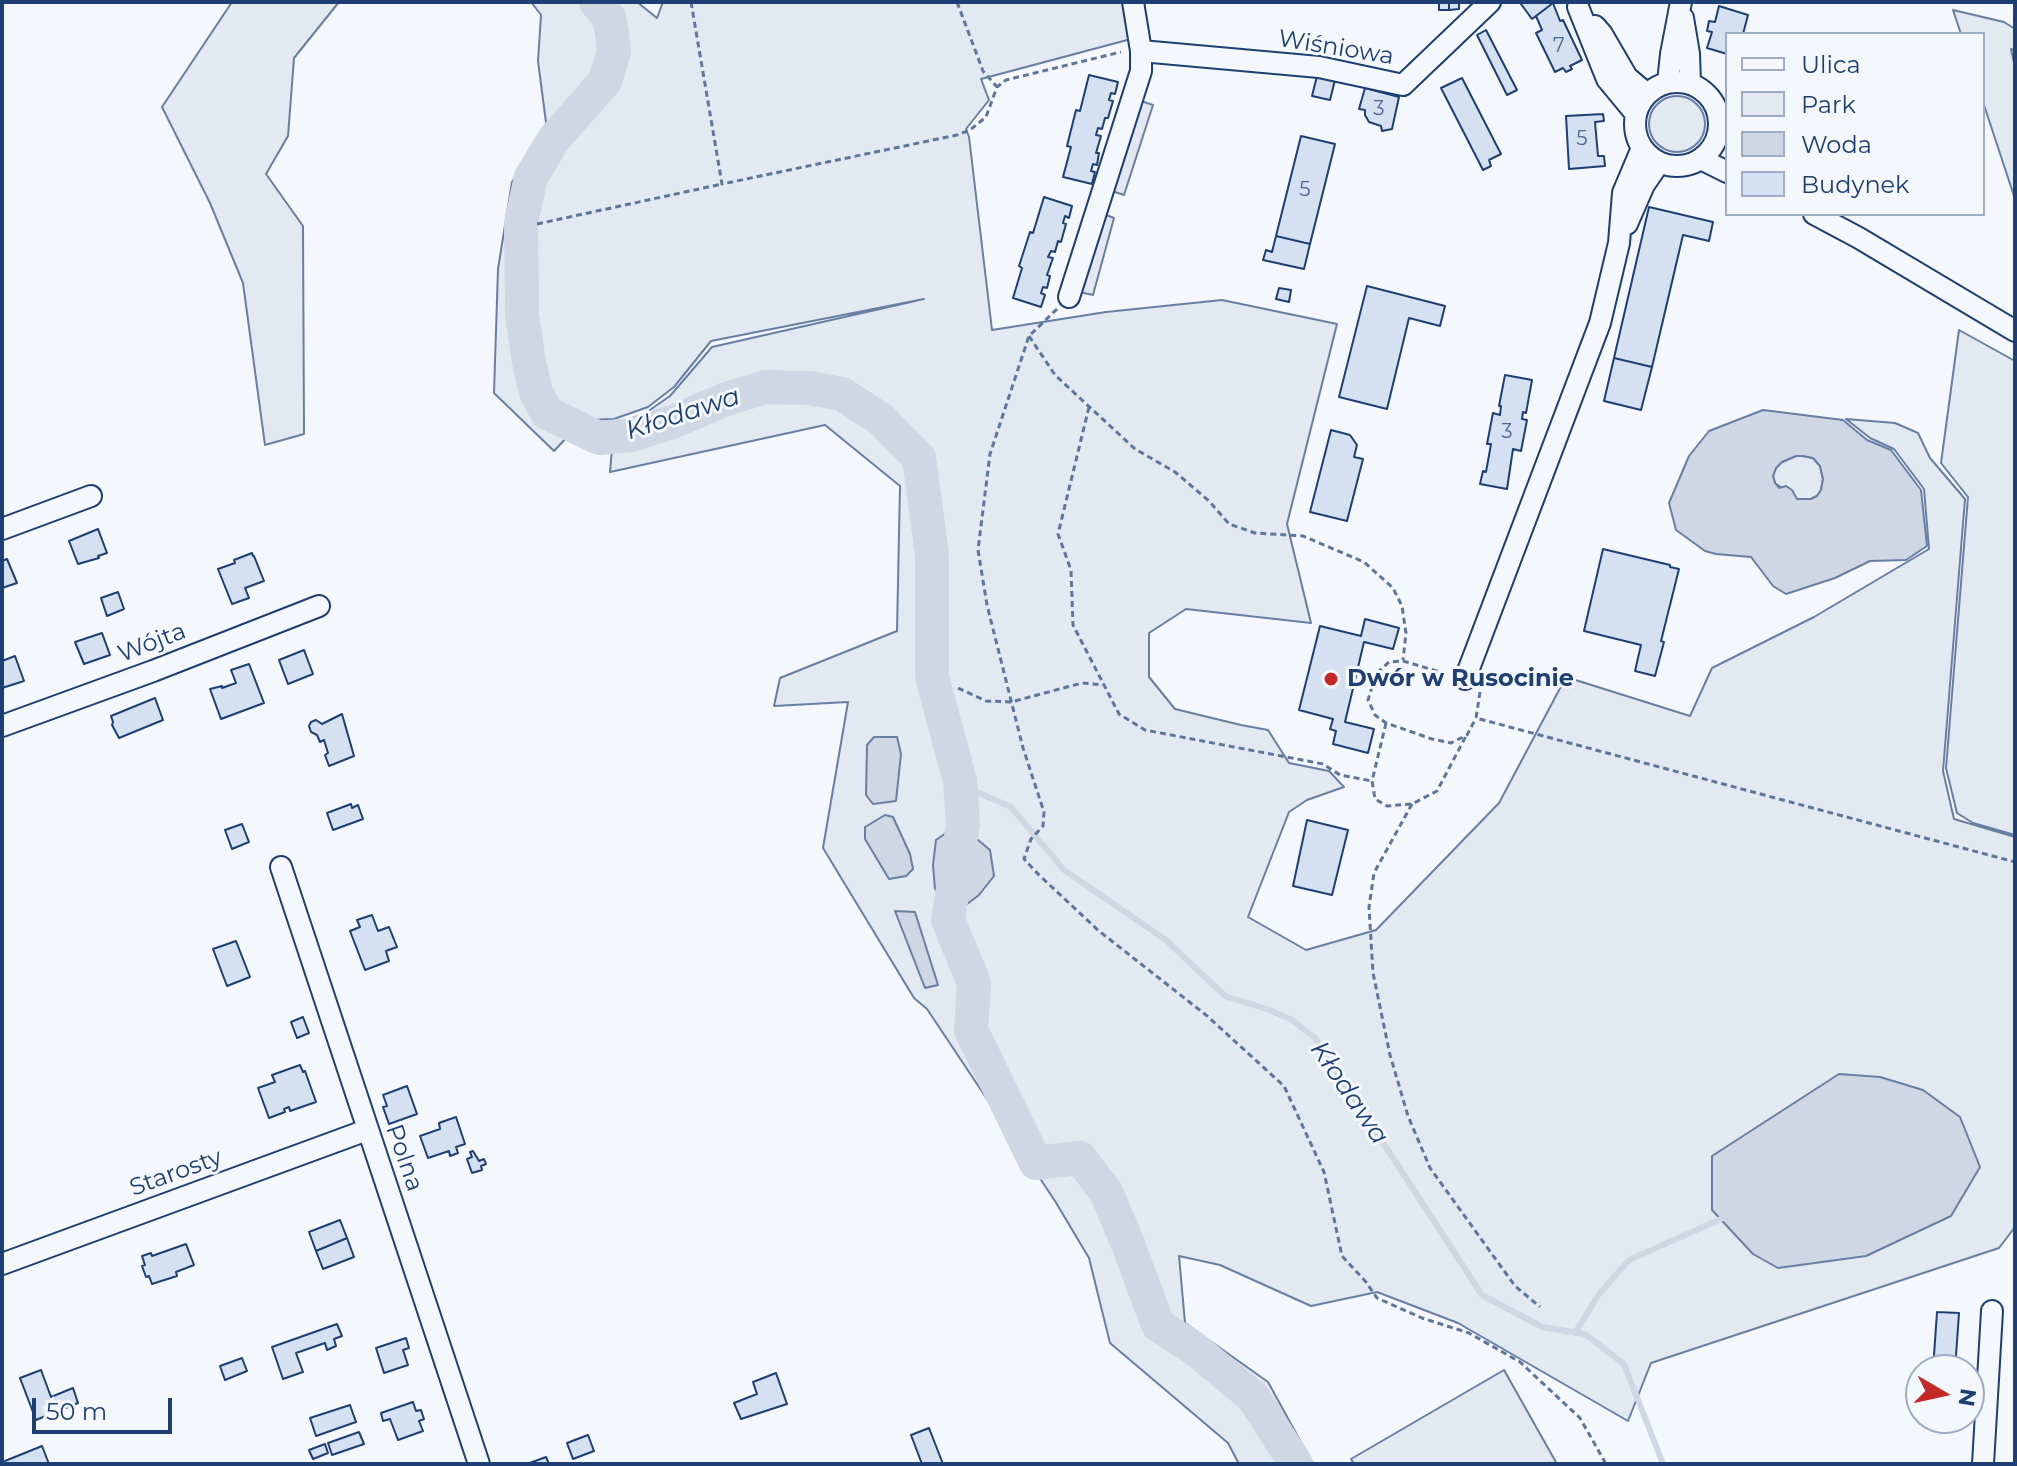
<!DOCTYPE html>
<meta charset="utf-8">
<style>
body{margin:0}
#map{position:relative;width:2017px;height:1466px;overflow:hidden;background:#f4f7fb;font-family:Montserrat,sans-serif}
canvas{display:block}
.frame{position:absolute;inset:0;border:4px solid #1d3f73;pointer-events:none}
.legend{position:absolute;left:1725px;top:32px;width:260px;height:184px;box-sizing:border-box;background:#f4f7fb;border:2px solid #9eadc5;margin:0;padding:10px 14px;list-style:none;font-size:24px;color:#1d3f73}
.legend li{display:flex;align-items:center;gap:16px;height:40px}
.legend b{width:40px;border:2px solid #9eadc5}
.north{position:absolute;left:1905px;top:1354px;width:80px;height:80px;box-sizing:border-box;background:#f4f7fb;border:2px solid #9eadc5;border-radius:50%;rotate:99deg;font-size:22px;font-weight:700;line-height:32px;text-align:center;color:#1d3f73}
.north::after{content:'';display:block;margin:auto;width:28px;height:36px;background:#c62828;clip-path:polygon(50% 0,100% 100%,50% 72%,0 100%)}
.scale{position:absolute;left:32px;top:1398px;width:140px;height:36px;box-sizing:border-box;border:4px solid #1d3f73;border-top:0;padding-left:10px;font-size:24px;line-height:28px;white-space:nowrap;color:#1d3f73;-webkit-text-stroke:6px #f4f7fb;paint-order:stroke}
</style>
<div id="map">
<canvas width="2017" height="1466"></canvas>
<div class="frame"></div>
<ul class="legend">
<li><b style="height:10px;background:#f4f7fb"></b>Ulica</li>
<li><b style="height:22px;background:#e3e9f0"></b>Park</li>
<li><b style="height:22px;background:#cfd7e4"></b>Woda</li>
<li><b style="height:22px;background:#d5e0f0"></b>Budynek</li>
</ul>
<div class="north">N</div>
<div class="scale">50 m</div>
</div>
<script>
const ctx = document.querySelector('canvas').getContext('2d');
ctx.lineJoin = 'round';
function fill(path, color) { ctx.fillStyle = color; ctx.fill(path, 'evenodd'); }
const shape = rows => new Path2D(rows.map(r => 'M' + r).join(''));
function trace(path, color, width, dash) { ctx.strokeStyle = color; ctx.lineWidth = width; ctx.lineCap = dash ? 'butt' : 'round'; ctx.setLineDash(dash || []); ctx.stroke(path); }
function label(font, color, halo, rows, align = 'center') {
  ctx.font = font + ' Montserrat,sans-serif'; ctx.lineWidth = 6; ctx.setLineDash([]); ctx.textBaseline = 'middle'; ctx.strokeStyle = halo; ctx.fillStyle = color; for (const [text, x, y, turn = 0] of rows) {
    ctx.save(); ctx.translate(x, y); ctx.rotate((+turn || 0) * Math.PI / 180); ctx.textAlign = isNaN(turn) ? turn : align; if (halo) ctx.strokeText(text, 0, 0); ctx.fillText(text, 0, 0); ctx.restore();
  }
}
const green = shape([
 [232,2,339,2,294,58,288,136,266,174,303,226,304,434,265,445,243,283,210,203,162,107,232,2],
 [531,2,637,2,657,18,663,2,1125,2,1131,39,981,79,989,100,966,129,969,137,992,330,1106,312,1222,300,1337,324,1287,524,1311,623,1186,609,1149,633,1149,677,1175,709,1241,725,1268,730,1289,763,1329,771,1344,787,1307,800,1289,812,1248,917,1306,950,1376,930,1499,803,1566,677,1690,716,1712,668,1814,617,1929,549,1924,489,1894,449,1870,438,1846,419,1895,423,1918,433,1930,458,1965,499,1943,771,1954,819,2015,837,2015,1227,1999,1248,1651,1363,1628,1421,1458,1323,1377,1292,1311,1306,1220,1265,1179,1256,1185,1323,1268,1382,1313,1464,1239,1464,1228,1443,1110,1343,1089,1258,1055,1201,927,1009,914,998,823,848,848,702,774,706,780,678,897,631,900,486,825,425,610,472,614,424,644,414,670,396,712,347,924,299,711,341,674,387,648,407,614,419,588,420,583,416,583,420,554,451,494,393,498,269,512,182,547,130,538,61,541,15,531,2],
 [1953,10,2004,22,2015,29,2015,50,2011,49,2015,68,2015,199,1983,102,1983,34,1961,34,1953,10],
 '1649 124a28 28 0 1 1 56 0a28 28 0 1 1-56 0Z',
 [1959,330,2015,361,2015,835,1973,823,1957,813,1946,768,1968,497,1941,463,1959,330],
 [1796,456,1803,456,1813,458,1820,466,1823,479,1821,490,1817,496,1811,499,1797,499,1775,483,1773,476,1776,468,1782,462,1796,456],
 [1504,1370,1557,1464,1354,1464,1351,1459,1504,1370]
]);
const parking = shape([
 [1141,101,1153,105,1124,195,1112,191,1141,101],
 [1101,213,1114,218,1093,295,1079,292,1101,213]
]);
const water = shape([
 [1763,410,1843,420,1867,440,1891,450,1921,490,1927,546,1906,560,1870,561,1835,578,1786,594,1773,586,1751,557,1716,554,1705,551,1676,530,1669,503,1689,456,1709,431,1763,410],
 [1796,456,1803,456,1813,458,1820,466,1823,479,1821,490,1817,496,1811,499,1797,499,1792,490,1786,486,1779,488,1775,483,1773,476,1776,468,1782,462,1796,456],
 [874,737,897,737,901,754,896,801,873,804,866,795,867,745,874,737],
 [885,815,893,817,910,854,913,869,906,876,889,879,865,839,865,827,885,815],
 [946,833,962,834,978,840,990,850,994,876,979,895,958,911,950,906,935,889,933,865,936,840,946,833],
 [895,911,915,912,938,985,925,988,895,911],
 [1839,1074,1880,1077,1923,1090,1960,1117,1980,1167,1951,1216,1866,1256,1778,1268,1753,1254,1712,1210,1712,1156,1839,1074]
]);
const stream = shape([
 [960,781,966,787,1011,807,1064,870,1166,940,1225,996,1270,1010,1292,1020,1315,1038,1482,1295,1542,1327,1585,1334,1624,1364,1663,1464],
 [1575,1333,1599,1294,1629,1260,1721,1219]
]);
const river = shape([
 [596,2,609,18,612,33,614,52,605,81,554,139,531,177,521,223,522,315,529,362,536,392,547,413,599,438,631,435,675,421,726,399,766,387,810,388,842,394,882,420,919,458,932,555,932,677,960,781,963,824,948,920,974,983,971,1030,1036,1163,1080,1158,1106,1192,1126,1239,1158,1325,1195,1349,1253,1397,1296,1464]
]);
const building = shape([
 [1439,2,1449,2,1449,10,1439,10,1439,2],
 [1449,2,1459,2,1459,9,1449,10,1449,2],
 [1524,2,1552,2,1553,3,1532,19,1521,4,1524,2],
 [1553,3,1560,21,1563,20,1582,60,1570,66,1572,69,1566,72,1563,68,1555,72,1536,33,1542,30,1536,16,1553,3],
 [1719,6,1748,15,1743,34,1727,34,1727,54,1707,48,1712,32,1707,31,1709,21,1715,22,1719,6],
 [1486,30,1517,90,1507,95,1477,35,1486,30],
 [1089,75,1118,82,1115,94,1111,93,1109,100,1113,101,1108,118,1105,118,1102,129,1098,128,1096,135,1101,136,1096,153,1099,153,1097,165,1093,164,1091,171,1095,172,1092,184,1063,177,1071,147,1067,146,1076,110,1080,111,1089,75],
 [1317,76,1335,80,1330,100,1312,96,1317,76],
 [1462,78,1501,154,1489,160,1491,166,1483,170,1441,88,1462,78],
 [1365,88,1399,97,1392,129,1382,131,1381,126,1369,122,1365,115,1365,110,1359,109,1365,88],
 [1603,114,1604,121,1595,122,1598,156,1604,156,1605,166,1569,169,1566,116,1603,114],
 [1301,136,1335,144,1310,244,1276,236,1301,136],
 [1044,197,1072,206,1069,218,1065,216,1063,223,1066,224,1061,242,1058,241,1055,252,1051,251,1048,257,1053,258,1047,275,1050,276,1047,288,1043,287,1041,293,1045,295,1041,307,1013,298,1022,268,1019,266,1030,232,1033,233,1044,197],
 [1649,207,1713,222,1709,241,1683,235,1652,367,1614,358,1649,207],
 [1276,236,1310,244,1304,269,1263,260,1266,250,1272,252,1276,236],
 [1367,286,1445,306,1440,326,1409,318,1387,409,1339,397,1367,286],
 [1279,288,1291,290,1289,302,1276,299,1279,288],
 [1614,358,1652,367,1641,410,1604,401,1614,358],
 [1505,375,1532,380,1526,413,1523,412,1522,419,1527,420,1521,451,1513,449,1507,489,1480,484,1483,471,1486,472,1491,444,1487,444,1493,413,1500,415,1501,406,1499,406,1505,375],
 [1331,430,1350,435,1357,445,1354,457,1363,459,1347,521,1310,512,1331,430],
 [98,529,107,553,98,556,99,558,78,564,69,541,98,529],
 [1603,549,1670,565,1670,567,1679,569,1661,641,1664,642,1655,676,1635,671,1641,645,1584,631,1603,549],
 [252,553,253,556,254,556,264,581,245,588,249,598,232,604,218,569,235,563,234,560,252,553],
 [7,559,17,583,2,588,2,561,7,559],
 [118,592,124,609,107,616,101,598,118,592],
 [1365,619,1399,628,1393,649,1364,642,1345,722,1374,729,1368,753,1333,744,1336,731,1330,729,1333,719,1299,710,1320,626,1361,636,1365,619],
 [102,633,110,655,84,664,75,642,102,633],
 [304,650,313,674,288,684,279,660,304,650],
 [15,656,24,681,2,688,2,661,15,656],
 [249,664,264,703,221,719,210,689,222,686,222,688,236,683,231,670,249,664],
 [155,698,163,720,119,738,112,725,113,722,111,716,155,698],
 [342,714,354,756,329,766,325,755,328,753,324,740,320,742,317,735,311,732,309,726,311,722,316,720,322,724,342,714],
 [351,804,352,808,358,805,363,819,333,830,327,813,351,804],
 [1307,820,1348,830,1332,895,1293,886,1307,820],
 [242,824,249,842,232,849,225,830,242,824],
 [372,915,378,931,389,927,397,947,386,951,389,961,365,970,350,931,360,927,357,920,372,915],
 [236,941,250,977,227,986,213,949,236,941],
 [303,1017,309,1033,297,1038,291,1022,303,1017],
 [300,1065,303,1072,305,1071,316,1102,290,1111,289,1107,284,1109,285,1112,269,1118,258,1088,275,1082,272,1075,300,1065],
 [407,1086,417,1114,389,1124,383,1107,387,1106,383,1095,407,1086],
 [456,1117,465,1144,456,1147,458,1153,450,1156,449,1151,428,1158,420,1136,440,1129,439,1123,456,1117],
 [473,1151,479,1161,484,1159,486,1164,481,1166,482,1170,472,1173,467,1159,472,1157,470,1152,473,1151],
 [340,1220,347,1238,316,1251,309,1232,340,1220],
 [347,1238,354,1257,323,1269,316,1251,347,1238],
 [186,1244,194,1265,176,1272,177,1276,152,1284,149,1276,146,1277,142,1266,145,1265,142,1256,151,1253,152,1256,186,1244],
 [1937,1312,1959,1313,1955,1370,1933,1370,1937,1312],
 [337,1324,342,1336,334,1339,336,1346,327,1350,325,1343,296,1353,303,1372,283,1379,272,1347,337,1324],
 [406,1338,409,1348,403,1350,408,1365,384,1373,376,1348,406,1338],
 [242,1358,247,1371,225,1380,220,1366,242,1358],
 [41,1370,51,1397,73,1388,78,1403,36,1420,20,1378,41,1370],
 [776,1373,787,1404,741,1419,734,1403,757,1394,753,1382,776,1373],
 [413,1402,416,1411,421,1410,424,1419,419,1421,423,1431,398,1440,390,1419,383,1421,381,1413,413,1402],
 [350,1405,356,1422,316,1436,310,1418,350,1405],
 [1930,1418,1952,1418,1951,1429,1929,1428,1930,1418],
 [929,1428,943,1464,922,1464,911,1435,929,1428],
 [359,1432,364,1444,332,1455,328,1443,359,1432],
 [588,1435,594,1451,573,1459,567,1443,588,1435],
 [325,1444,328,1453,313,1459,309,1450,325,1444],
 [42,1446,49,1464,6,1464,5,1461,42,1446],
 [546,1457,549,1464,527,1464,546,1457]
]);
const path = shape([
 [691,2,722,184,957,135,970,130,986,117,997,87,1006,80,1121,52],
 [957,2,983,71,997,87],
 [537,224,722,184],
 [1057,309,1029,336,990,454,978,550,987,605,1023,748,1044,812,1043,826,1031,839,1024,859,1039,875,1099,931,1206,1015,1284,1086,1324,1172,1342,1256,1366,1282,1377,1298,1422,1318,1469,1333,1520,1362,1580,1418,1606,1464],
 [1029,336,1055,375,1135,449,1175,472,1209,501,1229,524,1255,533,1303,536,1364,562,1393,588,1402,606,1406,633,1403,660],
 [1089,407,1058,534,1071,570,1073,625,1119,714,1145,730,1323,764,1340,775,1372,781],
 [1447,674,1403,661,1389,662,1376,674,1368,700,1375,715,1386,723,1432,739,1451,743,1467,735,1476,718],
 [958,688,986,701,1011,702,1082,683,1105,685],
 [1480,692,1476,718,2015,862],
 [1386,723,1372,781,1375,799,1387,806,1412,804,1437,791,1466,736],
 [1412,804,1374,873,1369,907,1373,973,1390,1055,1408,1116,1430,1168,1515,1286,1540,1307]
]);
const minor = shape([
 [1578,7,1607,79,1636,114],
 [1683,18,1689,54,1690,83],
 [1595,26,1602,34,1627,77,1647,94],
 [1141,51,1319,67,1403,85,1490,2],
 '1635 124a42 42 0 1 1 84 0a42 42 0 1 1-84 0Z',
 [1668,82,1671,54,1681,2],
 [1701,159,1727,172],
 [1814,214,1859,238,2015,331],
 [1627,224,1644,185,1659,163],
 [1069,297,1141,71,1141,51,1133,2],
 [2,529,91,496],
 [1465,679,1600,323,1619,243,1623,193,1642,148],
 [2,726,153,671,319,606],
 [281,867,479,1464],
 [2,1264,367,1130],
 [1983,1464,1992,1311]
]);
const markers = [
 [1331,679,8,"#c62828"]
];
const numberNames = [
 ["7",1559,46],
 ["3",1379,109],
 ["5",1582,139],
 ["5",1305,190],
 ["3",1507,432]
];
const streetNames = [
 ["Wiśniowa",1336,48,9],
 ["Wójta",152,643,-21],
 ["Polna",404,1158,71],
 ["Starosty",176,1173,-20]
];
const poiNames = [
 ["Dwór w Rusocinie",1347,679]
];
const waterNames = [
 ["Kłodawa",683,414,-18],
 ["Kłodawa",1349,1093,56]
];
fill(green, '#e3e9f0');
trace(green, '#687fa3', 2);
fill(parking, '#e3e8f0');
trace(parking, '#687fa3', 2);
fill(water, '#cfd7e4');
trace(water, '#687fa3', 2);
trace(stream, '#cfd7e4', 6);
trace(river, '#cfd7e4', 34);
fill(building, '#d5e0f0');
trace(building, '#1d3f73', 2);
trace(minor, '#1d3f73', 24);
trace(path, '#5e769c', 3, [6, 4]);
trace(minor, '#f4f7fb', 20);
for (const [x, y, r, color] of markers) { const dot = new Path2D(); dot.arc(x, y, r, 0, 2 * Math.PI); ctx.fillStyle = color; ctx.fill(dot); trace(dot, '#f4f7fb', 3); }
label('20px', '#4b6792', null, numberNames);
label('24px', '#1d3f73', '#f4f7fb', streetNames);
label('bold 24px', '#1d3f73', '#f4f7fb', poiNames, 'left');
label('italic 26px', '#1d3f73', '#f4f7fb', waterNames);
</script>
